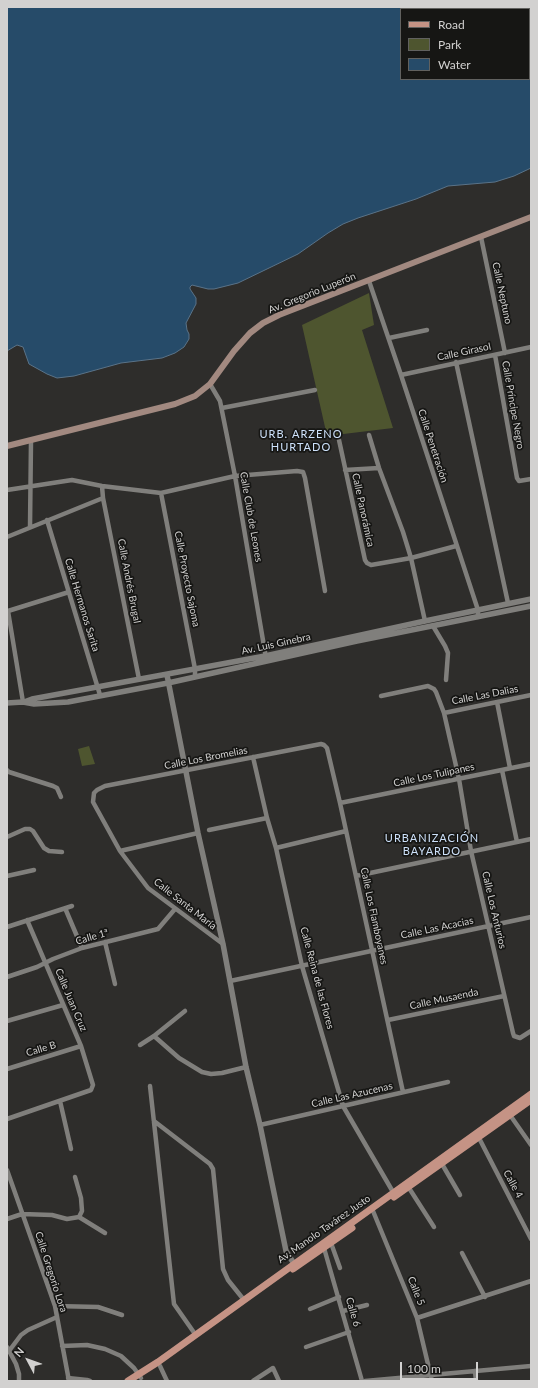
<!DOCTYPE html>
<meta charset="utf-8">
<style>
body{margin:0}
#map{position:relative;width:538px;height:1388px;overflow:hidden;background:#2e2d2b;font-family:Lato,sans-serif}
canvas{display:block}
.frame{position:absolute;inset:0;border:8px solid #d2d1d0;pointer-events:none}
.legend{position:absolute;left:400px;top:8px;width:130px;height:72px;box-sizing:border-box;background:#161614;border:1px solid #61615f;margin:0;padding:5px 7px;list-style:none;font-size:12px;color:#d2d1d0}
.legend li{display:flex;align-items:center;gap:8px;height:20px}
.legend b{width:20px;border:1px solid #61615f}
.north{position:absolute;left:8px;top:1340px;width:40px;height:40px;-webkit-text-stroke:3px #161614;paint-order:stroke;rotate:311deg;font-size:11px;font-weight:700;line-height:16px;text-align:center;color:#d2d1d0}
.north::after{content:'';display:block;margin:auto;width:14px;height:18px;background:#d2d1d0;clip-path:polygon(50% 0,100% 100%,50% 72%,0 100%)}
.scale{position:absolute;left:400px;top:1362px;width:78px;height:18px;box-sizing:border-box;border:2px solid #d2d1d0;border-top:0;padding-left:5px;font-size:12px;line-height:14px;white-space:nowrap;color:#d2d1d0;-webkit-text-stroke:3px #161614;paint-order:stroke}
</style>
<div id="map">
<canvas width="538" height="1388"></canvas>
<div class="frame"></div>
<ul class="legend">
<li><b style="height:5px;background:#c59385"></b>Road</li>
<li><b style="height:11px;background:#4e552f"></b>Park</li>
<li><b style="height:11px;background:#264b69"></b>Water</li>
</ul>
<div class="north">N</div>
<div class="scale">100 m</div>
</div>
<script>
const ctx = document.querySelector('canvas').getContext('2d');
ctx.lineJoin = 'round';
function fill(path, color) { ctx.fillStyle = color; ctx.fill(path, 'evenodd'); }
const shape = rows => new Path2D(rows.map(r => 'M' + r).join(''));
function trace(path, color, width, dash) { ctx.strokeStyle = color; ctx.lineWidth = width; ctx.lineCap = dash ? 'butt' : 'round'; ctx.setLineDash(dash || []); ctx.stroke(path); }
function label(font, color, halo, rows, align = 'center') {
  ctx.font = font + ' Lato,sans-serif'; ctx.lineWidth = 3.5; ctx.setLineDash([]); ctx.textBaseline = 'middle'; ctx.strokeStyle = halo; ctx.fillStyle = color; for (const [text, x, y, turn = 0] of rows) {
    ctx.save(); ctx.translate(x, y); ctx.rotate((+turn || 0) * Math.PI / 180); ctx.textAlign = isNaN(turn) ? turn : align; if (halo) ctx.strokeText(text, 0, 0); ctx.fillText(text, 0, 0); ctx.restore();
  }
}
const green = shape([
 [369,293,374,325,362,330,393,428,327,436,302,325],
 [89,746,95,764,82,766,78,749]
]);
const water = shape([
 [7,7,531,7,531,168,514,176,495,182,448,186,416,199,358,218,343,224,328,233,298,254,238,283,214,289,208,289,192,285,190,287,190,289,196,298,196,304,186,323,187,330,189,334,189,339,184,347,175,353,162,358,121,363,74,376,57,378,47,374,29,364,23,347,17,345,7,351,7,7],
 [401,9,529,9,529,79,401,79,401,9]
]);
const minor = shape([
 [481,237,505,353],
 [369,281,401,375,478,610,478,617],
 [389,338,427,330],
 [495,355,517,478,519,481,531,479],
 [456,362,508,603],
 [401,375,531,347],
 [210,384,220,401,235,476,266,658],
 [222,408,315,390],
 [369,435,379,468,403,532,411,558,425,621],
 [339,440,365,560,367,563,371,565,411,558,456,546],
 [345,470,379,468],
 [102,486,103,498,139,679],
 [7,490,72,480,102,486,161,493,235,476,297,471,303,472,305,478,325,591],
 [161,493,195,669,195,677],
 [47,520,100,695],
 [30,527,31,441],
 [7,537,103,498],
 [433,626,445,646,448,653,446,680],
 [381,696,428,686,434,689,436,692,444,713,459,779,471,851,513,1033,514,1036,520,1038,531,1031],
 [23,702,8,611,69,592],
 [497,702,510,768],
 [444,713,531,695],
 [253,757,267,818,276,848,302,966,343,1106,393,1192],
 [7,770,9,772,53,786,57,788,61,797],
 [502,770,517,842],
 [340,803,531,764],
 [209,830,267,818],
 [7,837,25,829,30,829,33,831,44,848,49,851,62,852],
 [276,848,346,831],
 [120,851,198,833],
 [7,876,34,870],
 [356,876,531,839],
 [65,908,82,948],
 [7,927,72,906],
 [105,942,115,984],
 [223,944,148,888,120,851,93,802,94,793,97,790,105,786,321,744,324,745,327,748,340,803,403,1092],
 [7,977,37,967,53,959,82,948,158,929,175,909],
 [230,981,531,917],
 [388,1020,504,996],
 [7,1021,63,1005],
 [154,1036,179,1058,202,1072,211,1074,222,1073,246,1067],
 [140,1045,154,1036,185,1011],
 [7,1069,81,1046],
 [150,1086,174,1304,195,1334],
 [60,1101,71,1149],
 [510,1115,531,1145],
 [7,1119,91,1090,93,1085,81,1046,27,920],
 [154,1121,210,1164,213,1169,223,1269,228,1280,244,1300],
 [260,1125,448,1082],
 [479,1138,531,1239],
 [442,1164,460,1195],
 [7,1170,55,1306,69,1381],
 [409,1188,434,1227],
 [373,1211,417,1318,432,1381],
 [79,1217,105,1233],
 [7,1219,22,1214,52,1215,67,1219,79,1217,82,1211,81,1198,75,1177],
 [331,1243,340,1268],
 [324,1248,362,1381],
 [462,1253,485,1297],
 [55,1306,98,1307,122,1315],
 [310,1309,339,1297],
 [343,1311,367,1305],
 [417,1318,531,1281],
 [62,1346,87,1345,105,1349,121,1356,134,1368,141,1378],
 [7,1347,16,1364,19,1374,19,1381],
 [306,1347,349,1332],
 [7,1352,9,1351,21,1335,28,1330,57,1317],
 [160,1366,167,1381],
 [475,1371,476,1381],
 [68,1378,87,1380,90,1381],
 [253,1381,273,1368,279,1381],
 [365,1381,531,1366]
]);
const tertiary = shape([
 [167,675,198,833,223,944,246,1067,260,1125,286,1251,296,1267],
 [24,702,32,699,265,656,425,621,531,599],
 [7,703,23,702,34,704,68,702,168,683,357,641,531,606]
]);
const secondary = shape([
 [7,446,175,404,195,396,210,384,234,351,250,333,263,323,279,315,531,217]
]);
const primary = shape([
 [394,1197,531,1100],
 [293,1269,352,1228],
 [128,1381,158,1362,531,1094]
]);
const streetNames = [
 ["Av. Gregorio Luperón",312,293,-22],
 ["Calle Neptuno",502,293,78],
 ["Calle Girasol",464,352,-12],
 ["Calle Príncipe Negro",513,405,80],
 ["Calle Penetración",433,446,72],
 ["Calle Panorámica",363,510,78],
 ["Calle Club de Leones",251,517,80],
 ["Calle Proyecto Sajoma",187,579,79],
 ["Calle Andrés Brugal",129,581,79],
 ["Calle Hermanos Sarita",82,605,73],
 ["Av. Luis Ginebra",276,644,-12],
 ["Calle Las Dalias",485,695,-11],
 ["Calle Los Bromelias",206,758,-11],
 ["Calle Los Tulipanes",434,775,-12],
 ["Calle Santa María",185,904,38],
 ["Calle Los Anturios",494,910,77],
 ["Calle Los Flamboyanes",374,916,78],
 ["Calle Las Acacias",437,928,-12],
 ["Calle 1ª",92,937,-16],
 ["Calle Reina de las Flores",317,978,75],
 ["Calle Musaenda",444,999,-12],
 ["Calle Juan Cruz",71,1000,67],
 ["Calle B",41,1049,-17],
 ["Calle Las Azucenas",352,1095,-13],
 ["Calle 4",513,1184,62],
 ["Av. Manolo Tavárez Justo",324,1229,-35],
 ["Calle Gregorio Lora",51,1272,72],
 ["Calle 5",416,1291,68],
 ["Calle 6",353,1312,74]
];
const neighbourhoodNames = [
 ["URB. ARZENO",301,434],
 ["HURTADO",301,447],
 ["URBANIZACIÓN",432,838],
 ["BAYARDO",432,851]
];
fill(green, '#4e552f');
fill(water, '#264b69');
trace(water, '#5a7388', 1);
trace(minor, '#807f7c', 4.5);
trace(tertiary, '#807f7c', 5.5);
trace(secondary, '#a28980', 6);
trace(primary, '#c59385', 7);
label('10px', '#d2d1d0', '#161614', streetNames);
ctx.letterSpacing = '1px';
label('11px', '#cde1fa', '#161614', neighbourhoodNames);
ctx.letterSpacing = '0px';
</script>
